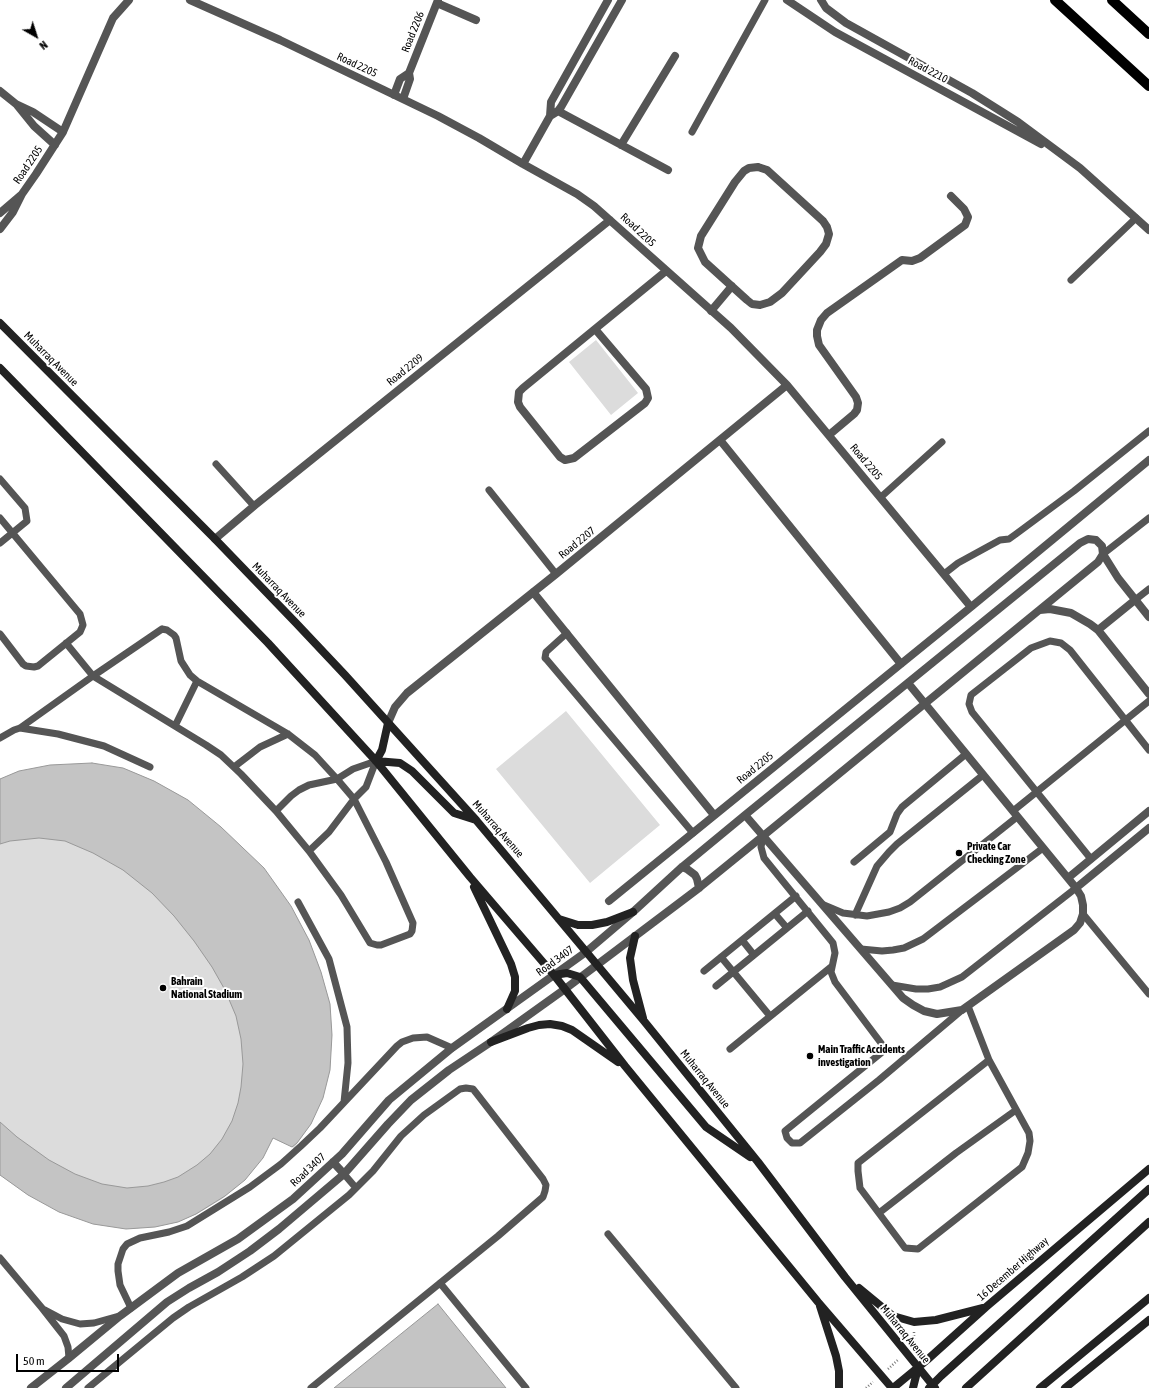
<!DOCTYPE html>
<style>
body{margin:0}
#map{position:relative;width:1149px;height:1388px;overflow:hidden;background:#fff;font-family:"Asap Condensed",sans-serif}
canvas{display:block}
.north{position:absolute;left:16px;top:16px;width:40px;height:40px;-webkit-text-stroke:3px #fff;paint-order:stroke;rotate:141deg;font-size:11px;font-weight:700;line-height:16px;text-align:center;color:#000}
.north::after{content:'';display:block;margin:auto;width:14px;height:18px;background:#000;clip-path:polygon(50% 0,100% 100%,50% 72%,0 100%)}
.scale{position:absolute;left:16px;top:1354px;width:103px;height:18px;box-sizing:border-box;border:2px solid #000;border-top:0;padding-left:5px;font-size:12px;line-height:14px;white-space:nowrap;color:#000;-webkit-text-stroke:3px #fff;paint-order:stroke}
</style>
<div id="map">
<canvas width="1149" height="1388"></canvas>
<div class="north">N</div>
<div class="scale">50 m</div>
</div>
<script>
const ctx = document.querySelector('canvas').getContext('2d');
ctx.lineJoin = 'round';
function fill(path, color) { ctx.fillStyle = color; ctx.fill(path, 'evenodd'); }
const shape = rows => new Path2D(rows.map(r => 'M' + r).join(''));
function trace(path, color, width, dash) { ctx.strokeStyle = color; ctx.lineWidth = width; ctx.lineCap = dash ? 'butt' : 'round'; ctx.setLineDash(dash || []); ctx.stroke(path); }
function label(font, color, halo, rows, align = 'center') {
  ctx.font = font + ' "Asap Condensed",sans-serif'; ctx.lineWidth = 4; ctx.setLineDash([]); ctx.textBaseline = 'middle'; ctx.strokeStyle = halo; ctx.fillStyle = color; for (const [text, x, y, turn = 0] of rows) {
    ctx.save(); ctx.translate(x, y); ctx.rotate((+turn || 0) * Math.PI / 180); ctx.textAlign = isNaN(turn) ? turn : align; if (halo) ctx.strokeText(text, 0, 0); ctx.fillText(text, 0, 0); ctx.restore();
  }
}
const green = shape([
 [596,340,638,393,611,415,569,362],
 [566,711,660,825,590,883,496,769],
 [123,768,154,781,188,800,309,940,321,972,330,1004,332,1035,330,1070,323,1097,311,1124,294,1148,273,1138,263,1158,245,1180,222,1199,197,1214,178,1222,155,1227,127,1229,93,1224,28,1195,0,1175,0,779,19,771]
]);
const building = shape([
 [92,763,123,768,154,781,188,800,221,827,264,868,291,906,309,940,321,972,330,1004,332,1035,330,1070,323,1098,311,1124,297,1143,292,1147,273,1138,263,1158,245,1180,225,1196,196,1214,178,1222,155,1227,126,1229,93,1224,59,1212,28,1195,0,1175,0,1122,17,1137,49,1160,75,1174,102,1184,127,1188,148,1186,164,1182,178,1177,197,1165,210,1154,222,1139,232,1121,238,1103,241,1087,243,1064,241,1039,236,1016,225,990,212,967,194,941,174,916,152,893,123,870,93,853,65,841,39,838,10,841,0,844,0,779,19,771,50,765,92,763],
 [438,1304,506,1388,334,1388,438,1304]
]);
const path = shape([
 [914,1332,914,1345],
 [888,1369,899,1359],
 [866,1388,873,1382]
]);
const lane = shape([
 [692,132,765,0],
 [1071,280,1136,218],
 [216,464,254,506],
 [0,479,25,508,27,521,0,543],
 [489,490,556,574],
 [881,497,942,442],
 [0,518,80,614,83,625,80,632,38,666,34,667,26,666,23,664,0,634],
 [1103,554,1149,518],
 [944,574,958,563,1000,540,1009,539,1016,534,1074,491,1149,431],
 [1135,600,1149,589],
 [162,629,167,630,174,635,176,638,181,661,190,675,197,681,288,734,315,755,337,779,354,799,386,862,413,923,412,931,410,934,381,945,377,945,370,943,341,895,309,851,276,811,241,774,221,755,206,745,93,676,162,629],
 [567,633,546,652,545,658,547,660,693,833],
 [175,726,197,681],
 [20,728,58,734,104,746,150,767],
 [0,738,14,730,20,728,93,676,66,643],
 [234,767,260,747,288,734],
 [276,811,291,796,299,790,309,785,337,779,353,769,376,761],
 [1013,811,1149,701],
 [763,836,761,847,764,858,833,943,835,953,831,972,835,982,884,1047,883,1051,881,1053,785,1131,787,1138,792,1143,800,1143,879,1080,962,1010],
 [309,851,329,832,354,799,366,787,376,761],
 [1091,859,972,712,969,704,971,695,1031,648,1050,641,1061,643,1070,650,1149,750],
 [854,862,890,832,897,814,902,807,966,754],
 [298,902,329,959,347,1027,348,1063,344,1102],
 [824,905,843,913,867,916,889,912,900,908,910,902,1017,817],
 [775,914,787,928],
 [1083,914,1149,994],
 [855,915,877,866,889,852,897,844,983,775],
 [742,940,754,955],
 [861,949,882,951,893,950,904,948,923,939,1043,848],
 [721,957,770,1016],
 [704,971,796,896],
 [892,985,916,989,928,989,940,987,962,977,1076,888],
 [716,986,808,911],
 [968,1006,989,1060,1029,1133,1030,1141,1028,1153,1022,1167,918,1249,905,1248,860,1188,858,1171,858,1163,989,1060],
 [730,1049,831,967],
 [344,1174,356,1188],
 [879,1213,956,1153,1016,1110],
 [608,1234,736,1388],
 [0,1258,42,1308,64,1336,68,1347,69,1358],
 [440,1283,526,1388],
 [131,1308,120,1285,118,1271,118,1264,123,1249,127,1244,140,1238,169,1232,187,1226,250,1187,281,1164,301,1146,320,1128,397,1046,402,1042,413,1038,427,1037,452,1048],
 [45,1310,62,1319,80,1324,94,1323,119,1316],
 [88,1388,173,1318,189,1307,242,1277,274,1256,349,1195,373,1171,401,1136,424,1115,460,1089,466,1088,473,1089,477,1094,543,1179,546,1185,545,1191,543,1197,498,1236,311,1388]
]);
const street = shape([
 [190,0,280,40,438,116,479,138,523,164,577,194,594,206,731,328,787,385,971,607],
 [787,0,835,32,1041,144],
 [821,0,826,8,846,23,972,93,1018,122,1080,168,1149,230],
 [437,3,476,20],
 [0,91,16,104,33,112,63,132],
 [394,95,400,79,409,73],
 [403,99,410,79,409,73,438,0],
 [17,105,34,126,55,145],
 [558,111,668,170],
 [550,116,551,102,608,0],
 [621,145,675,56],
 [523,164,550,116,558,111,561,107,622,0],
 [758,167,767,170,823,221,827,227,829,234,826,244,820,252,782,293,770,302,760,305,752,304,747,300,705,262,698,248,701,236,735,182,744,171,749,168,758,167],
 [0,213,21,195],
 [0,229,13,212,22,194,36,174,63,132,113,18,129,0],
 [711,311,732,286],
 [595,329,646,389,648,398,645,403,574,458,565,460,560,457,520,407,518,402,519,392,523,388,595,329,666,271],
 [829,435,854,414,857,410,858,403,856,397,819,345,817,336,817,330,821,320,827,313,902,260,912,261,920,258,965,225,968,217,964,209,951,196],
 [720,440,901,664],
 [215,539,254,506,610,220],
 [1103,554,1118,578,1149,617],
 [533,592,714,815],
 [1040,610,1050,609,1071,613,1090,624,1098,630,1149,694],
 [1098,630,1135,600],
 [388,723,395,707,407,693,556,574,787,385],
 [745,815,903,998,913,1005,924,1011,937,1014,962,1010,1074,930,1080,923,1083,914,1083,905,1081,896,1076,888,908,683],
 [682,867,687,869,695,875,697,879,699,888],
 [1068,878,1149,811],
 [1076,888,1149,828],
 [609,901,971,607,1149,460],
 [333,1162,344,1174],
 [31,1388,69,1358,120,1316,178,1273,238,1239,293,1199,342,1154,389,1100,452,1048,586,952,633,912,682,867,745,815,1080,543,1088,539,1096,540,1102,546,1103,554,1098,562,763,836,699,888,565,989,491,1042,449,1070,411,1100,388,1124,344,1174,279,1229,250,1251,218,1272,189,1288,167,1302,66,1388]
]);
const secondary = shape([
 [0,323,215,539,296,623,345,675,476,820,644,1021,758,1162,845,1277,935,1388],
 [0,368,268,643,376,761,470,877,554,975,625,1066,818,1302,892,1388],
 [376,761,400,763,412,771,454,813,476,820],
 [376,761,382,750,388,723],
 [474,887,511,964,515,977,515,991,507,1009],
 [559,919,578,925,592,925,607,922,633,912],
 [635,936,630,958,633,980,643,1018],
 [554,975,567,973,580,977,706,1127,750,1157],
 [491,1042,528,1028,539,1025,550,1024,562,1026,572,1030,618,1062],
 [859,1288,893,1316,914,1322,936,1320,983,1308],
 [820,1306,836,1356,839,1371,839,1388],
 [893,1388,927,1360,986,1307,1149,1169],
 [913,1388,918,1368],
 [929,1388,941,1376,1149,1189],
 [966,1388,1149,1222],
 [1040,1388,1149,1298],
 [1065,1388,1149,1320]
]);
const primary = shape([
 [1055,0,1149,86],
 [1112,0,1149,34]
]);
const markers = [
 [959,853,4,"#000"],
 [163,988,4,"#000"],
 [810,1056,4,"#000"]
];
const streetNames = [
 ["Road 2206",413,32,-68],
 ["Road 2205",357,65,25],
 ["Road 2210",928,70,28],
 ["Road 2205",28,165,-56],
 ["Road 2205",638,230,43],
 ["Muharraq Avenue",51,359,45],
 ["Road 2209",405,370,-39],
 ["Road 2205",866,462,50],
 ["Road 2207",577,543,-39],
 ["Muharraq Avenue",279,590,46],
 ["Road 2205",755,768,-39],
 ["Muharraq Avenue",498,829,49],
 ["Road 3407",555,961,-36],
 ["Muharraq Avenue",705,1079,51],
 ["Road 3407",308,1170,-43],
 ["16 December Highway",1013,1269,-41],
 ["Muharraq Avenue",905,1334,51]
];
const poiNames = [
 ["Private Car",967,847],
 ["Checking Zone",967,860],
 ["Bahrain",171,982],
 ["National Stadium",171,995],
 ["Main Traffic Accidents",818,1050],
 ["investigation",818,1063]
];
fill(green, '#dcdcdc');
fill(building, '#c4c4c4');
trace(building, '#999', 1);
trace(path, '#777', 2.5, [1, 2]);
trace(lane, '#555', 7);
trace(street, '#555', 8);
trace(secondary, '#222', 8);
trace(primary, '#000', 10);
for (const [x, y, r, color] of markers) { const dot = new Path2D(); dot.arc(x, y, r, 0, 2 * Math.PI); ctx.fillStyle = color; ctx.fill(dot); trace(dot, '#fff', 1.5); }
label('11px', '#000', '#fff', streetNames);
label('bold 11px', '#000', '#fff', poiNames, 'left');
</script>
